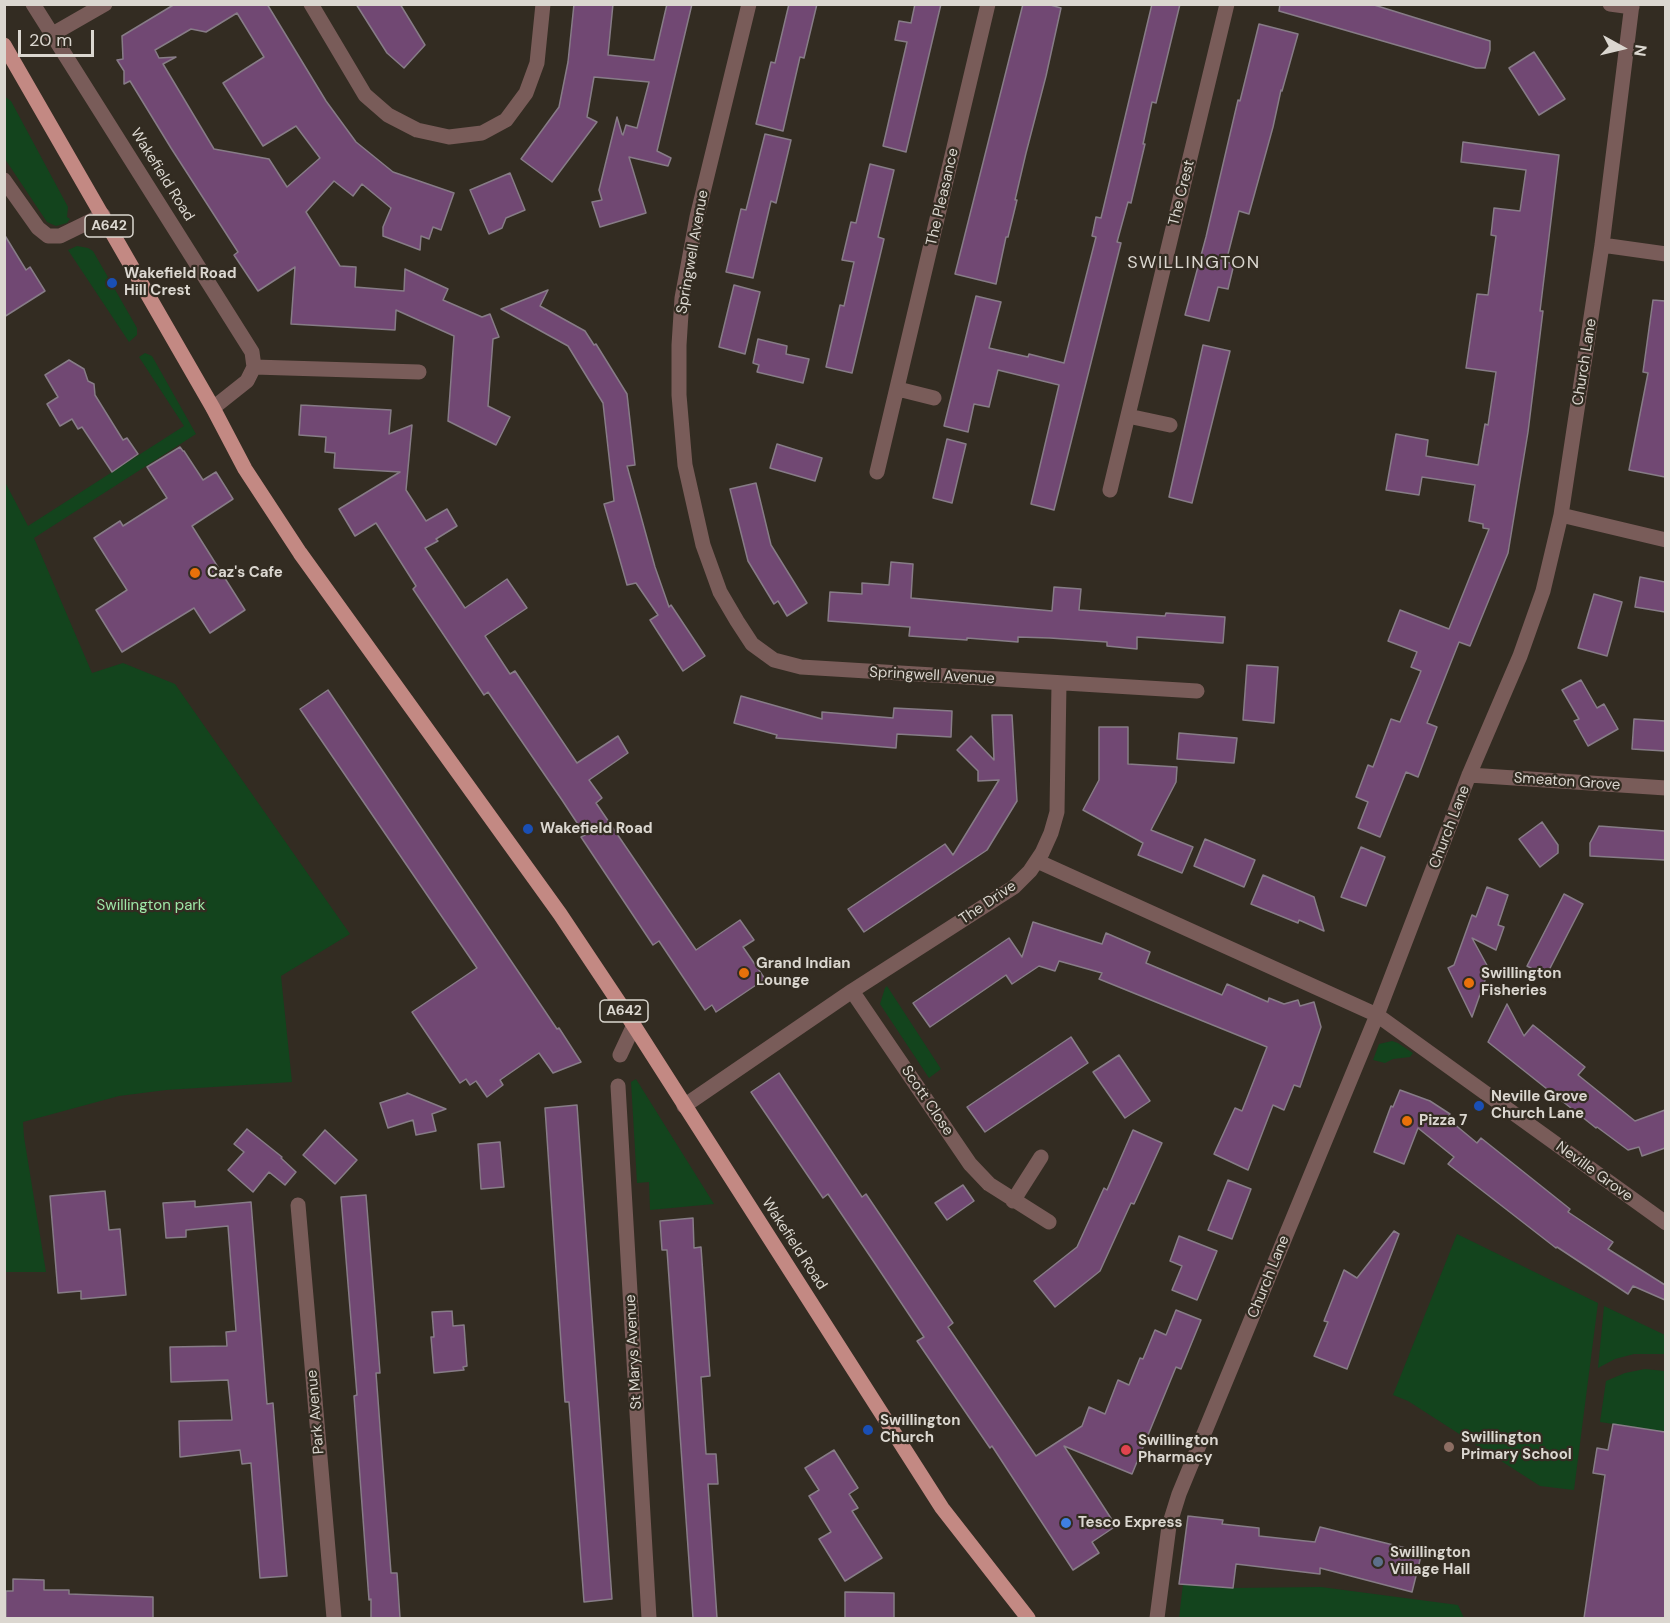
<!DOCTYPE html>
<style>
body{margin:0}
#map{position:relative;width:1670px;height:1623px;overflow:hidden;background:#332c22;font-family:"DM Sans",sans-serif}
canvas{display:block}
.frame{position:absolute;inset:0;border:6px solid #dbd7d0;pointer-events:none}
.north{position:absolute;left:1592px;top:18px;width:60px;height:60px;-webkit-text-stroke:4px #332c22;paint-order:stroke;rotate:98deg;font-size:16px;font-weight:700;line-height:24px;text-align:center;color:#dbd7d0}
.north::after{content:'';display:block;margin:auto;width:21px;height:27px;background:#dbd7d0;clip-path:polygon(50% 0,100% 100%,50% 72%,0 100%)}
.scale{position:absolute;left:18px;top:30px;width:76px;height:27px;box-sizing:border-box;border:3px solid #dbd7d0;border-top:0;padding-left:8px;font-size:18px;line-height:21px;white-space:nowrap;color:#dbd7d0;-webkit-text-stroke:4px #332c22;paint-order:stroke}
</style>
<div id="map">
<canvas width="1670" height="1623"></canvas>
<div class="frame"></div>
<div class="north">N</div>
<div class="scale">20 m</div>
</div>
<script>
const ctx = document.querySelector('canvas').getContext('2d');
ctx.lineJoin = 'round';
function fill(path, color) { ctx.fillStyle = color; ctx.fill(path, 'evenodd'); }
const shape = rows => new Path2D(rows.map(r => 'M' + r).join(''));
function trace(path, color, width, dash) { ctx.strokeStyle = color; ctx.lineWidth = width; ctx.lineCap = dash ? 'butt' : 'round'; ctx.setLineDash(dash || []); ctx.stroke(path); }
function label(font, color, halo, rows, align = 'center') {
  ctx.font = font + ' "DM Sans",sans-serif'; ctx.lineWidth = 4.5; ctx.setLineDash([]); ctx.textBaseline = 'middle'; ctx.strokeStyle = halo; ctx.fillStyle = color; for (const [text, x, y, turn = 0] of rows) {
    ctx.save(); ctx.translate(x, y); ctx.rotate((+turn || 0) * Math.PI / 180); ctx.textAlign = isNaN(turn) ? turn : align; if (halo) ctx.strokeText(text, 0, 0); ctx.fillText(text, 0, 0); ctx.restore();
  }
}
const green = shape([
 [4,96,11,101,68,207,67,217,70,219,67,223,56,226,47,222,5,159],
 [77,246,88,248,93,251,137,328,137,335,129,342,68,250],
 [145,353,152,356,196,434,34,538,92,673,123,663,175,684,350,934,281,976,292,1082,166,1090,119,1096,23,1122,24,1137,46,1272,5,1272,5,482,28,526,184,426,139,357],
 [887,986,941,1069,929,1078,880,1004,885,988],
 [1392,1041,1398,1043,1413,1053,1410,1057,1393,1059,1385,1063,1373,1060,1379,1044],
 [636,1079,714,1204,650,1210,649,1182,637,1183,631,1082],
 [1457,1234,1598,1303,1574,1490,1540,1486,1408,1401,1393,1395],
 [1604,1306,1665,1335,1665,1354,1634,1354,1615,1359,1598,1368],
 [1645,1369,1665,1371,1665,1432,1600,1422,1606,1381,1625,1373],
 [1183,1584,1233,1588,1321,1587,1458,1605,1464,1618,1179,1618]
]);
const building = shape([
 [175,4,267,4,326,101,356,142,393,172,454,193,441,230,433,227,429,239,421,236,420,250,383,236,383,227,391,208,362,184,353,196,334,181,306,212,340,266,356,267,355,287,404,291,405,269,448,289,443,300,482,317,490,314,499,337,493,339,488,406,510,417,496,445,448,421,454,336,396,310,395,330,291,324,295,267,258,291,234,255,238,252,171,148,130,81,124,84,124,71,117,60,123,59,122,36,175,4],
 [237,13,264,57,223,83,263,146,296,126,320,158,287,187,269,159,214,149,163,64,176,57,159,58,155,50,191,29,206,32,237,13],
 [356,4,400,4,425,45,404,68,387,53,356,4],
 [574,4,613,4,608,55,654,60,667,4,692,4,657,151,671,158,668,166,629,157,646,213,600,227,592,202,602,200,599,190,617,117,622,134,623,135,626,125,637,128,649,82,594,77,587,117,597,122,552,182,521,159,559,107,568,62,574,4],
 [789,4,817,4,804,58,800,57,783,131,756,124,771,62,775,63,789,4],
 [915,4,941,4,906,152,883,146,907,42,895,40,899,21,911,23,915,4],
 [1023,4,1047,4,1061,8,1046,76,1026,153,1015,200,1017,200,1008,237,1006,237,996,284,955,274,1023,4],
 [1152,4,1180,4,1156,103,1152,102,1143,144,1145,144,1131,203,1128,202,1117,242,1121,243,1054,510,1031,504,1059,385,998,370,989,407,974,404,968,432,944,426,976,296,1001,302,989,348,1028,357,1029,354,1064,363,1096,237,1092,236,1096,217,1101,218,1152,4],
 [1280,4,1371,4,1490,41,1490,50,1485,68,1476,68,1279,11,1280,4],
 [1259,24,1298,34,1282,91,1281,90,1273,127,1249,214,1239,211,1226,262,1234,264,1228,289,1218,287,1209,321,1185,315,1206,237,1238,100,1240,101,1259,24],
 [1534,52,1565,99,1539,115,1509,68,1534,52],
 [765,134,791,140,776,203,771,201,753,278,726,272,741,209,746,210,765,134],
 [1463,142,1559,155,1540,311,1543,311,1528,432,1508,553,1470,646,1459,642,1427,723,1437,727,1418,777,1406,772,1380,837,1358,828,1368,802,1356,797,1368,765,1373,767,1391,719,1400,722,1421,671,1411,667,1417,652,1388,641,1400,610,1449,629,1489,529,1483,528,1483,524,1469,521,1475,485,1422,477,1419,495,1386,490,1396,434,1428,440,1426,456,1478,465,1485,424,1488,425,1496,372,1466,368,1470,341,1477,294,1488,295,1496,236,1491,235,1494,208,1520,211,1526,170,1461,162,1463,142],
 [870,164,894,170,878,237,884,239,852,373,826,367,840,305,844,306,854,262,842,260,851,222,856,223,870,164],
 [510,173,525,210,506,218,502,228,489,234,470,190,510,173],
 [4,234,26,270,30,267,45,291,4,317,4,234],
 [734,285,760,292,745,354,719,347,734,285],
 [548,290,540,306,585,331,594,345,596,344,627,394,635,465,627,466,655,567,669,607,671,605,705,656,683,671,650,620,658,615,636,583,627,585,604,504,614,501,603,403,568,346,501,309,548,290],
 [1653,300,1665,301,1665,477,1629,470,1648,373,1643,372,1653,300],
 [758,339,787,346,786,354,809,359,803,383,757,372,759,365,753,363,758,339],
 [1203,345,1230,351,1192,503,1169,497,1203,345],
 [69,360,84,369,88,381,94,384,95,395,123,440,127,438,138,454,112,472,82,427,78,429,72,419,60,426,47,404,58,397,45,375,69,360],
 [301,405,391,410,389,434,412,425,406,490,426,521,447,509,457,526,436,539,438,541,425,548,465,608,507,579,527,608,485,636,510,674,515,671,577,763,618,736,628,753,589,780,602,798,596,803,696,950,740,920,754,940,743,947,765,979,716,1012,712,1005,705,1010,659,941,653,945,581,837,585,835,562,800,488,692,484,695,413,589,416,586,376,523,355,536,339,509,400,472,334,468,335,453,325,452,326,437,299,435,301,405],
 [947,439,966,444,952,503,933,498,947,439],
 [777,444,822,458,815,481,770,468,777,444],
 [180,447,183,451,184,451,203,480,216,472,233,499,192,526,245,610,210,633,194,608,122,652,96,610,127,590,94,538,120,521,123,526,167,498,147,467,180,447],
 [756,483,771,545,807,603,787,616,778,601,774,604,748,561,730,489,756,483],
 [891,562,913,564,911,598,1052,611,1054,587,1081,589,1079,610,1165,616,1166,613,1225,617,1223,643,1137,637,1137,649,1107,646,1107,642,1050,638,1018,637,1018,642,967,638,967,640,909,636,910,627,828,621,830,592,862,594,862,583,889,585,891,562],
 [1640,577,1665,582,1665,612,1635,607,1640,577],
 [1594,594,1622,602,1607,656,1578,648,1594,594],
 [1247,665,1278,667,1274,723,1243,720,1247,665],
 [1581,680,1597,708,1604,704,1618,729,1588,746,1574,721,1579,719,1562,690,1581,680],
 [328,690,557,1029,559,1028,581,1062,553,1073,539,1053,500,1080,503,1085,487,1097,476,1081,470,1085,466,1079,460,1083,412,1012,477,968,300,709,328,690],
 [741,696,822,719,822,712,893,718,894,708,952,711,951,737,897,734,896,748,776,738,777,735,734,723,741,696],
 [992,715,1012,715,1017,801,987,850,864,932,848,909,945,844,953,855,999,780,978,781,978,771,957,750,971,736,994,760,992,715],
 [1634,719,1665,721,1665,751,1632,749,1634,719],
 [1099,727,1128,727,1128,764,1177,767,1176,782,1151,830,1193,847,1182,873,1138,855,1143,843,1083,810,1099,780,1099,727],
 [1179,733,1237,738,1234,763,1177,759,1179,733],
 [1542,822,1558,845,1558,853,1540,867,1519,839,1542,822],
 [1599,826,1665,831,1665,860,1590,856,1590,843,1599,826],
 [1205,839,1255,860,1244,887,1194,866,1205,839],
 [1361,847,1385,857,1366,906,1341,897,1361,847],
 [1263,875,1314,897,1324,931,1299,920,1298,923,1251,904,1263,875],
 [1487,887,1508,895,1498,925,1504,927,1496,950,1472,938,1489,969,1472,1017,1448,968,1454,965,1472,915,1476,917,1487,887],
 [1564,894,1583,904,1546,976,1527,966,1564,894],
 [1033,922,1102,944,1106,933,1150,952,1146,963,1222,995,1227,984,1268,1002,1269,998,1284,1004,1298,1000,1300,1006,1314,1002,1321,1027,1300,1087,1294,1085,1284,1110,1273,1105,1248,1170,1214,1154,1235,1108,1242,1111,1267,1047,1099,979,1102,973,1059,961,1055,971,1039,966,1012,984,1006,975,930,1027,913,1003,1009,938,1022,957,1033,922],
 [1507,1004,1524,1036,1533,1025,1585,1067,1578,1075,1635,1121,1665,1110,1665,1148,1642,1156,1639,1147,1628,1150,1597,1127,1596,1128,1488,1042,1507,1004],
 [1071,1037,1088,1063,985,1132,967,1107,1071,1037],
 [1119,1055,1150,1101,1125,1118,1093,1072,1119,1055],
 [779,1073,862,1197,866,1194,953,1323,948,1327,1036,1456,1082,1426,1089,1407,1105,1414,1118,1380,1129,1385,1140,1358,1143,1359,1155,1330,1166,1335,1176,1310,1201,1320,1181,1369,1176,1367,1132,1474,1064,1446,1116,1526,1092,1542,1099,1553,1073,1570,992,1446,990,1448,917,1341,924,1337,876,1265,828,1194,823,1198,751,1092,779,1073],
 [1400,1090,1430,1101,1450,1114,1447,1118,1477,1143,1481,1138,1570,1209,1568,1212,1613,1242,1608,1249,1665,1285,1665,1300,1633,1286,1628,1294,1557,1247,1556,1248,1448,1164,1454,1157,1418,1128,1404,1164,1374,1152,1391,1106,1393,1107,1400,1090],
 [407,1093,446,1109,432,1114,436,1131,416,1135,413,1120,388,1128,380,1103,407,1094,407,1093],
 [577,1105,612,1599,584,1602,569,1402,565,1402,545,1108,577,1105],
 [247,1129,282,1157,281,1158,296,1172,285,1185,269,1172,253,1192,228,1170,244,1152,234,1144,247,1129],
 [325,1130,357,1160,335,1184,303,1155,325,1130],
 [1133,1130,1162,1143,1134,1204,1131,1203,1100,1271,1055,1307,1034,1281,1077,1247,1104,1188,1107,1190,1133,1130],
 [500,1142,504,1187,481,1189,478,1144,500,1142],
 [1228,1180,1251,1189,1232,1239,1208,1230,1228,1180],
 [963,1185,974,1201,947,1220,935,1203,963,1185],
 [105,1191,109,1230,120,1229,126,1295,81,1299,81,1291,58,1293,50,1196,105,1191],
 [366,1195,380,1373,376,1373,391,1573,397,1573,400,1618,371,1618,371,1599,369,1600,354,1396,357,1395,341,1197,366,1195],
 [195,1201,195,1207,251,1202,267,1404,273,1403,287,1576,260,1578,251,1463,242,1464,240,1450,180,1457,179,1421,232,1420,228,1380,171,1382,170,1347,227,1346,226,1332,236,1331,228,1226,186,1230,186,1237,166,1238,163,1203,195,1201],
 [693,1218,694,1248,701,1247,710,1376,701,1377,706,1454,716,1454,718,1484,708,1484,717,1618,693,1618,667,1250,662,1250,660,1221,693,1218],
 [1394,1231,1399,1234,1347,1369,1314,1356,1328,1322,1324,1321,1344,1270,1357,1278,1394,1231],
 [1179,1236,1217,1251,1197,1300,1172,1290,1182,1266,1170,1261,1179,1236],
 [452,1311,453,1326,464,1325,467,1366,463,1367,464,1370,434,1373,431,1337,434,1337,432,1312,452,1311],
 [1613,1424,1665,1432,1665,1618,1584,1618,1605,1475,1593,1473,1597,1448,1608,1450,1613,1424],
 [834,1450,858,1488,849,1494,858,1508,852,1511,882,1558,845,1581,819,1539,831,1532,809,1496,819,1490,805,1468,834,1450],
 [1188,1516,1223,1520,1222,1524,1259,1528,1259,1536,1315,1542,1320,1527,1422,1552,1412,1592,1320,1568,1320,1574,1236,1564,1233,1588,1179,1584,1188,1516],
 [13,1579,44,1580,44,1590,69,1590,69,1594,153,1597,153,1618,6,1618,6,1591,13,1591,13,1579],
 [845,1592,894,1593,894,1618,845,1618,845,1592]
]);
const minor = shape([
 [33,4,252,352,254,367],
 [311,4,365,95,388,115,417,130,449,137,482,133,506,120,526,93,537,63,543,4],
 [749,4,697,217,682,298,679,345,679,395,685,465,703,545,720,592,737,621,752,644,774,660,801,667,1197,691],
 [1610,4,1632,7],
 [51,35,105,4],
 [4,180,38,228,48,236,60,236,103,215],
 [1602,245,1666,254],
 [898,389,934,398],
 [213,408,247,381,254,367,419,372],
 [1128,416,1170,425],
 [877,472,988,4],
 [1110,490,1227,4],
 [1561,515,1666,540],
 [1469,775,1666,788],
 [1037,861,1377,1015,1666,1223],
 [852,991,970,1164,989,1184,1049,1222],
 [620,1055,634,1025],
 [618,1086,649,1618],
 [684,1106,852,991,1014,887,1030,871,1042,853,1051,833,1057,812,1059,683],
 [1013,1201,1041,1157],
 [298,1205,334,1618],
 [1157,1618,1169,1526,1179,1494,1377,1015,1469,775,1520,656,1543,591,1561,515,1602,245,1632,4]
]);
const major = shape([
 [4,45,213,408,245,469,300,553,560,914,622,1007,942,1508,1028,1618]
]);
const markers = [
 [112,283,6,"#1a4fb4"],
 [195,573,6,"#e8710a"],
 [528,829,6,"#1a4fb4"],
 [744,973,6,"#e8710a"],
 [1469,983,6,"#e8710a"],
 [1479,1106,6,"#1a4fb4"],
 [1407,1121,6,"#e8710a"],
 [868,1430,6,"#1a4fb4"],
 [1449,1447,6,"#8d6e63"],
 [1126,1450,6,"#e0444e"],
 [1066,1523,6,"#3f7fe0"],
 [1378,1562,6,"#5c6f8a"]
];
const shields = [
 [109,226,48],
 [624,1011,48]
];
const shieldNames = [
 ["A642",109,226],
 ["A642",624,1011]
];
const streetNames = [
 ["Wakefield Road",162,175,58],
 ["The Crest",1182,193,-76],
 ["The Pleasance",943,197,-77],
 ["Springwell Avenue",693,252,-80],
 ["Church Lane",1585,362,-81],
 ["Springwell Avenue",932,676,3],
 ["Smeaton Grove",1567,782,4],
 ["Church Lane",1450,827,-69],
 ["The Drive",988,903,-34],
 ["Scott Close",927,1101,56],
 ["Neville Grove",1594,1172,36],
 ["Wakefield Road",794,1244,57],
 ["Church Lane",1269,1277,-68],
 ["St Marys Avenue",634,1352,-93],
 ["Park Avenue",316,1412,-95]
];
const poiNames = [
 ["Wakefield Road",124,274],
 ["Hill Crest",124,291],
 ["Caz's Cafe",207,573],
 ["Wakefield Road",540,829],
 ["Grand Indian",756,964],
 ["Lounge",756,981],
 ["Swillington",1481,974],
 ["Fisheries",1481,991],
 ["Neville Grove",1491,1097],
 ["Church Lane",1491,1114],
 ["Pizza 7",1419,1121],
 ["Swillington",880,1421],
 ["Church",880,1438],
 ["Swillington",1461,1438],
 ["Primary School",1461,1455],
 ["Swillington",1138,1441],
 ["Pharmacy",1138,1458],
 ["Tesco Express",1078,1523],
 ["Swillington",1390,1553],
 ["Village Hall",1390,1570]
];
const parkNames = [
 ["Swillington park",151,906]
];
const quarterNames = [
 ["SWILLINGTON",1194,263]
];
fill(green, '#13441d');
fill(building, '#714873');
trace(building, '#877c87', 1.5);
trace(minor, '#795c59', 15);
trace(major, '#c38983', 15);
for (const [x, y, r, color] of markers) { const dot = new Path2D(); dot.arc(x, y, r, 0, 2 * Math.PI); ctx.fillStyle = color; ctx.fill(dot); trace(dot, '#332c22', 2); }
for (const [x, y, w] of shields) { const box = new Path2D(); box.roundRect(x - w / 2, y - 11, w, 22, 4.5); ctx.fillStyle = '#332c22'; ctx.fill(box); trace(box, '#dbd7d0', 1.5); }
label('bold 14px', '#dbd7d0', null, shieldNames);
label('15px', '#dbd7d0', '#332c22', streetNames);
label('bold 15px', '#dbd7d0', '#332c22', poiNames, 'left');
label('15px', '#9ee7a7', '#332c22', parkNames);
ctx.letterSpacing = '1.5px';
label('18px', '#dbd7d0', '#332c22', quarterNames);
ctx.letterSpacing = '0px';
</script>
